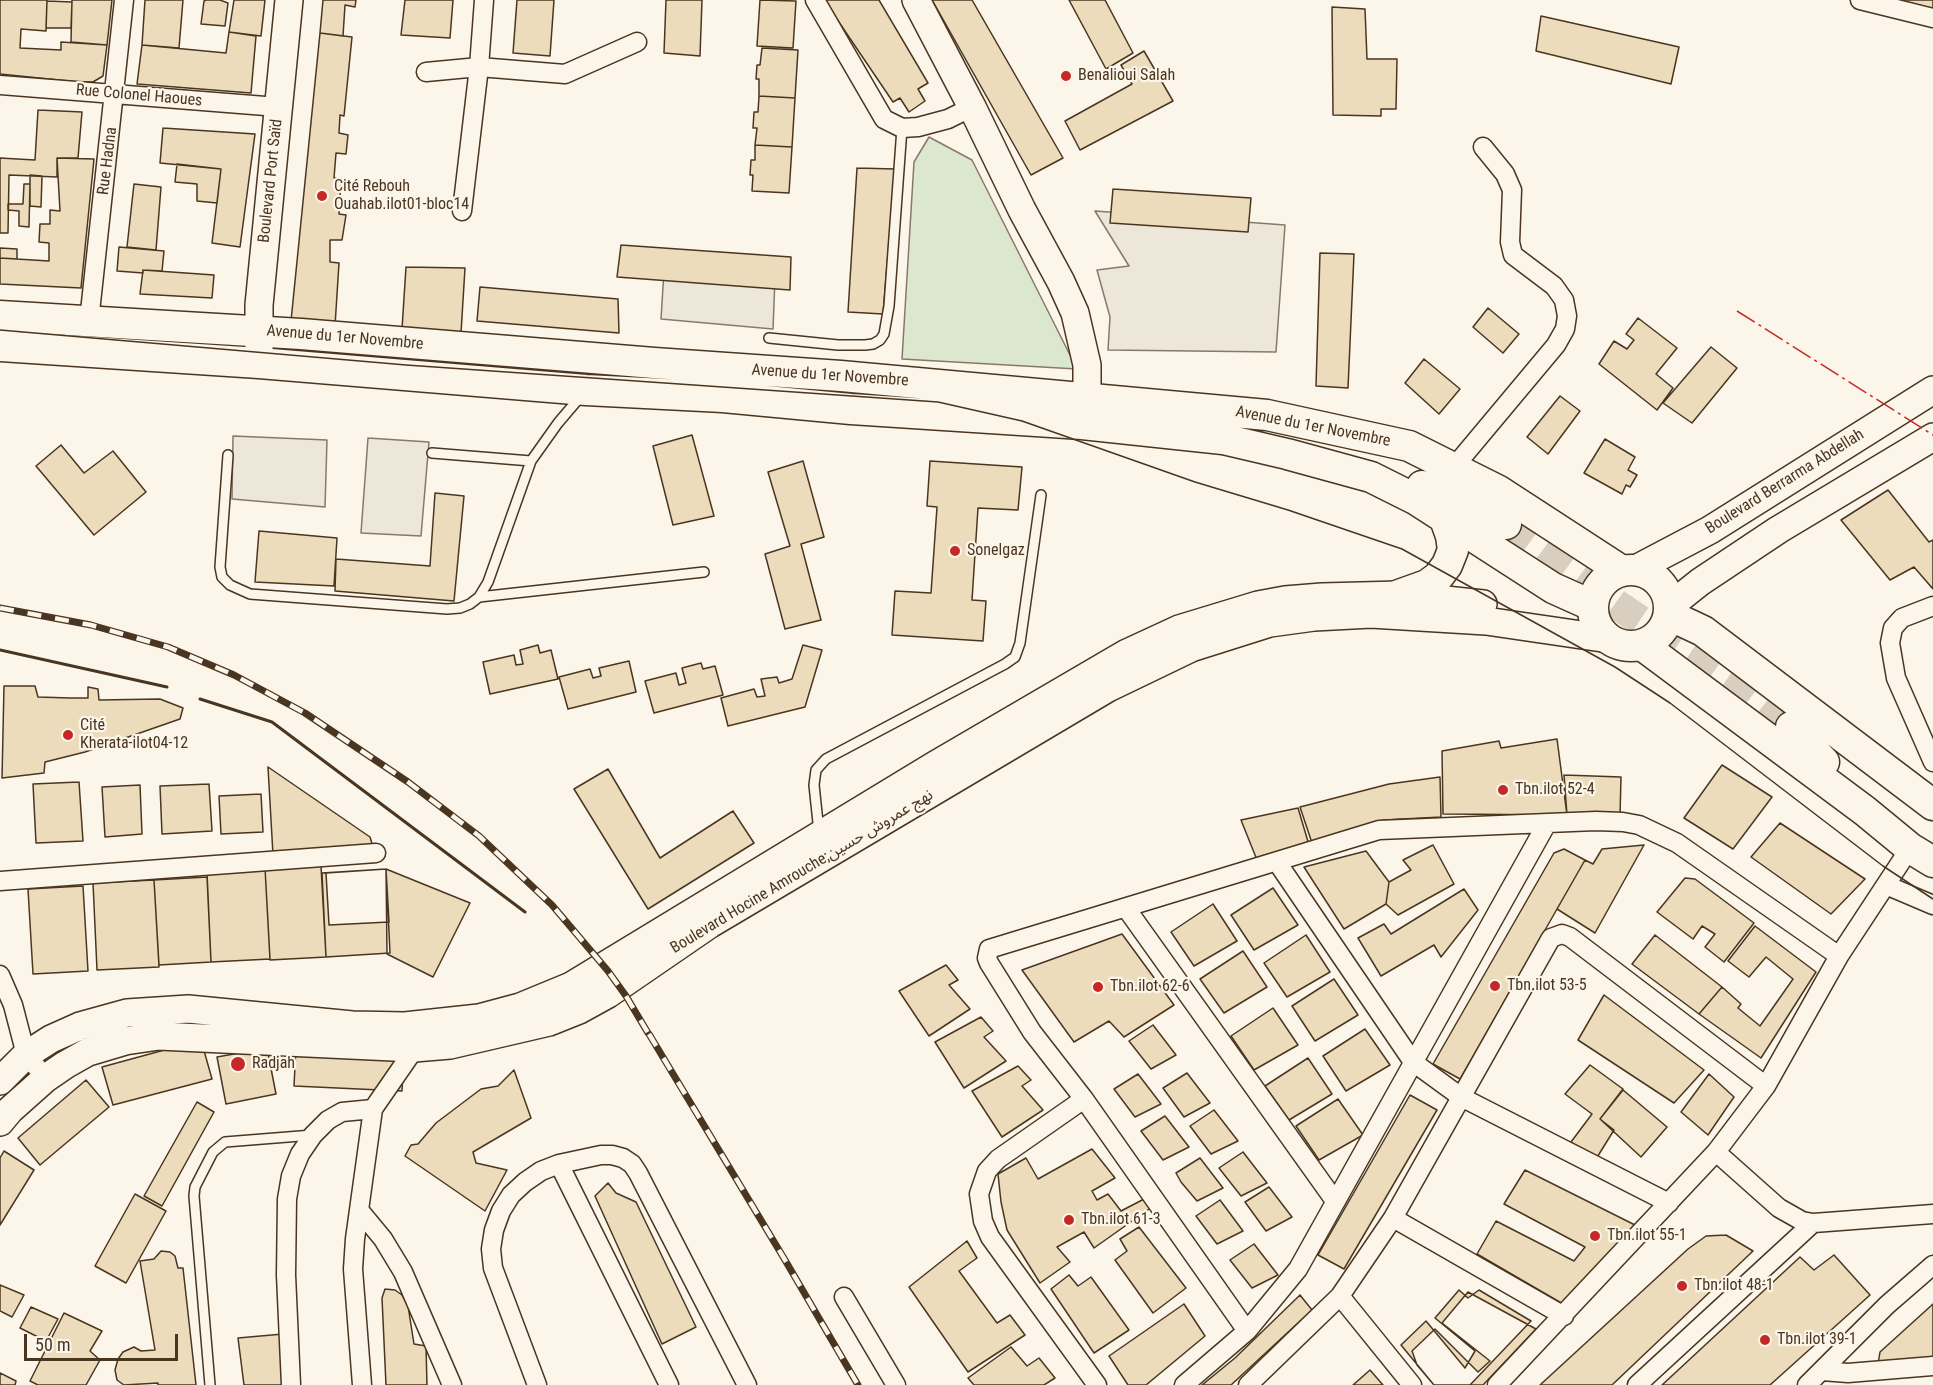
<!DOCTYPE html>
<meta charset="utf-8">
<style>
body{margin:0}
#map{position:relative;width:1933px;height:1385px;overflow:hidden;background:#fbf6e9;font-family:"Roboto Condensed",sans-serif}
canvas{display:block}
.scale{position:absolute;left:24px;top:1334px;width:154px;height:27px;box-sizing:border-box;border:3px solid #4a3520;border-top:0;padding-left:8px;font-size:18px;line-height:21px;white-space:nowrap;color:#4a3520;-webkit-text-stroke:4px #fbf6e9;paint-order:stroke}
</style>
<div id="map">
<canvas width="1933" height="1385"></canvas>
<div class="scale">50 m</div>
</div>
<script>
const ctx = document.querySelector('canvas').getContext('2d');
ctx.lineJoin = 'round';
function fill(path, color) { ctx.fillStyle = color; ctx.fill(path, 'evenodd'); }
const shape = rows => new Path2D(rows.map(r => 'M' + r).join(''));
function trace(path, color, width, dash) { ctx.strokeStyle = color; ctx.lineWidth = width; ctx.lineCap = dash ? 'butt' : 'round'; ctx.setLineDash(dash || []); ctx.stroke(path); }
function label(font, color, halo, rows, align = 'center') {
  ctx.font = font + ' "Roboto Condensed","Noto Sans Arabic",sans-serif'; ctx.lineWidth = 4.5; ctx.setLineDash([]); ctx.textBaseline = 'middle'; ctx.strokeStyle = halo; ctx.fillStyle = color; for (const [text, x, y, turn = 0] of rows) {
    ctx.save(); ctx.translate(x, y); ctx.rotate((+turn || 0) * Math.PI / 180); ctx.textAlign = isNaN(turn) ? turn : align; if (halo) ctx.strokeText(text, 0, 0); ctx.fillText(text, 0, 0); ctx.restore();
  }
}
const green = shape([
 [929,137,972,160,1077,369,902,359,914,162,929,137]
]);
const parking = shape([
 [1095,211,1285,225,1276,352,1108,350,1110,317,1097,270,1129,266,1095,211],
 [664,271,775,278,773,329,661,319,664,271],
 [233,436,327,440,325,507,232,499,233,436],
 [368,438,429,442,421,536,361,533,368,438]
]);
const building = shape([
 [0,0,47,0,46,31,21,29,20,48,61,50,61,42,107,45,103,76,93,82,78,82,0,74,0,0],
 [72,0,112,0,107,45,71,42,72,0],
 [145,0,183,0,179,48,142,45,145,0],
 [206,0,220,0,228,3,225,26,201,24,204,1,206,0],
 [234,0,265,0,261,36,229,32,234,0],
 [323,0,356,0,355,7,345,5,343,36,320,33,323,0],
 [405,0,453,0,450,38,401,35,405,0],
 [517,0,554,0,550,56,513,53,517,0],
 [666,0,702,0,700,56,664,53,666,0],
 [760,0,796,1,793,48,757,46,760,0],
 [824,0,879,0,928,83,918,89,925,101,909,112,900,98,893,102,824,0],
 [932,0,972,0,1063,158,1031,175,932,0],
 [1069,0,1105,0,1133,53,1106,69,1069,0],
 [1883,0,1933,0,1933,12,1883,0],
 [47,1,72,2,71,28,46,28,47,1],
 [1332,7,1365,9,1367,59,1397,59,1396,109,1381,109,1381,116,1333,115,1332,7],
 [1541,16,1679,47,1671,84,1536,51,1541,16],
 [229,32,256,36,251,93,137,84,142,45,226,53,229,32],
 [320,33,352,37,344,116,340,115,339,133,348,135,346,154,336,153,334,178,341,178,339,214,346,215,342,240,330,240,330,262,339,263,335,326,291,321,320,33],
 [762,48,798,50,795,98,759,96,759,79,756,79,757,65,760,65,762,48],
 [1144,51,1173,101,1080,150,1065,121,1132,84,1121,65,1144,51],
 [759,96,795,98,792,147,755,145,757,128,753,128,754,112,758,112,759,96],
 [38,110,82,112,78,158,57,158,57,177,9,175,8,233,0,233,0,158,35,160,38,110],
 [163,128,255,134,240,247,212,243,221,169,160,163,163,128],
 [755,145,792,147,789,193,752,191,753,175,750,175,751,160,755,160,755,145],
 [57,158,94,159,81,288,0,284,0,258,49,261,49,243,39,242,40,224,50,224,50,210,60,211,57,158],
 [177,164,221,169,217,203,197,201,197,184,175,182,177,164],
 [857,168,895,169,883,314,848,312,857,168],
 [30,175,42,176,41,207,30,206,30,175],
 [24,184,30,184,29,227,19,226,19,211,8,210,8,204,23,204,24,184],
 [134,184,161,187,156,250,127,247,134,184],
 [1113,189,1251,198,1248,232,1110,223,1113,189],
 [621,245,791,257,790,290,617,277,621,245],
 [119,247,164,251,162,271,143,270,143,273,117,271,119,247],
 [0,248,17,249,17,259,0,258,0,248],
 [1320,253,1354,254,1348,388,1316,386,1320,253],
 [406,267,465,268,461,333,402,329,406,267],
 [143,270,214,275,212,298,140,294,143,270],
 [480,287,618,299,619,333,477,321,480,287],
 [1488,308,1519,334,1503,353,1473,327,1488,308],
 [1638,318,1677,348,1656,374,1673,388,1657,410,1599,364,1614,341,1627,349,1634,340,1626,334,1638,318],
 [1711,347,1737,368,1692,423,1663,403,1711,347],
 [1424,359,1460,389,1439,414,1405,383,1424,359],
 [1560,396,1580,411,1548,454,1527,437,1560,396],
 [692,435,714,516,673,525,653,446,692,435],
 [1605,439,1635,457,1628,470,1637,475,1630,487,1626,485,1622,494,1584,473,1605,439],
 [61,445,84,473,113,451,146,492,94,535,36,466,61,445],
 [803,461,824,537,801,544,821,620,785,629,765,554,790,546,768,472,803,461],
 [930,461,1022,467,1018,510,978,508,972,600,986,601,983,641,892,635,895,591,931,593,937,507,927,506,930,461],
 [1888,490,1929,542,1933,540,1933,589,1914,567,1890,580,1841,520,1888,490],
 [435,493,464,496,454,601,335,591,336,559,430,566,435,493],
 [259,531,337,538,334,586,255,582,259,531],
 [538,645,540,653,551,650,558,679,490,694,483,662,514,655,516,665,523,664,520,650,538,645],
 [803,645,822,650,805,707,728,726,721,698,754,689,757,697,765,696,761,679,777,677,779,683,792,679,803,645],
 [629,661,636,692,568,709,559,677,590,669,593,678,601,676,599,668,629,661],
 [701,663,703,669,715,666,723,695,654,713,645,681,676,673,679,685,686,683,682,668,701,663],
 [4,686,35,686,38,697,70,698,88,698,88,687,98,689,99,700,160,699,183,708,180,719,85,752,45,762,44,773,2,778,4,686],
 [1557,739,1567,815,1443,814,1442,751,1499,741,1501,748,1557,739],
 [1722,765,1772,797,1733,849,1684,818,1722,765],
 [268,767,370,837,373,847,273,855,268,767],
 [608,769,660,858,733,811,754,843,648,909,574,789,608,769],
 [1564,775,1621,777,1620,816,1567,815,1564,775],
 [1440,777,1441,817,1384,820,1312,843,1300,807,1389,784,1440,777],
 [79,782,83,841,36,843,33,784,79,782],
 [209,784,212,831,162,834,160,786,209,784],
 [140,785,142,834,105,837,102,787,140,785],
 [261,794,263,832,221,834,219,796,261,794],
 [1298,808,1309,845,1257,860,1241,820,1298,808],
 [1780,823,1865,879,1831,914,1751,857,1780,823],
 [1433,845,1454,884,1398,915,1386,904,1389,882,1411,870,1403,860,1433,845],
 [1644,845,1595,933,1557,909,1585,860,1593,864,1602,849,1644,845],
 [1564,849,1585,860,1460,1079,1433,1064,1554,853,1564,849],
 [1366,851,1389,882,1386,904,1344,929,1304,867,1366,851],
 [321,866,326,957,270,960,265,868,321,866],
 [265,868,270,959,211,962,207,872,265,868],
 [386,869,389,922,329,925,326,873,386,869],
 [386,869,390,953,326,957,322,873,386,869],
 [386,869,470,903,433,977,387,954,386,869],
 [207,877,211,962,159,965,154,880,207,877],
 [1685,878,1695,879,1754,923,1724,962,1705,947,1715,934,1702,926,1693,939,1657,912,1685,878],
 [154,880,159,967,97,970,93,883,154,880],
 [83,886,88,971,33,974,28,889,83,886],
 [1273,888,1298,925,1254,950,1231,915,1273,888],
 [1464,889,1478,910,1441,957,1434,945,1381,976,1358,938,1384,924,1391,934,1464,889],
 [1213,904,1237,941,1194,966,1171,932,1213,904],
 [1755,926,1816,972,1761,1058,1699,1014,1722,987,1741,1004,1738,1008,1760,1026,1793,979,1766,957,1749,977,1728,961,1755,926],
 [1122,934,1174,1005,1124,1037,1109,1021,1074,1042,1022,970,1122,934],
 [1306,935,1330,972,1287,997,1264,963,1306,935],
 [1655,935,1722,987,1699,1014,1632,964,1655,935],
 [1243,951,1267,987,1224,1013,1200,979,1243,951],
 [946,965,958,980,949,985,970,1009,929,1036,899,991,946,965],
 [1334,979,1358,1015,1315,1041,1292,1006,1334,979],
 [1604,995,1704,1070,1674,1103,1578,1040,1604,995],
 [1273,1008,1298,1045,1254,1070,1231,1036,1273,1008],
 [981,1017,993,1031,984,1037,1006,1061,964,1088,935,1042,981,1017],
 [1153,1025,1176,1055,1151,1069,1129,1041,1153,1025],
 [1365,1029,1390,1065,1346,1091,1323,1056,1365,1029],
 [201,1040,212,1079,113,1105,102,1067,201,1040],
 [296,1047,404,1052,402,1091,294,1086,296,1047],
 [267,1048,276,1094,226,1104,217,1057,267,1048],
 [1308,1058,1332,1094,1289,1120,1265,1086,1308,1058],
 [1590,1065,1623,1089,1600,1119,1614,1130,1596,1159,1571,1142,1592,1114,1565,1094,1590,1065],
 [1018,1066,1031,1080,1022,1086,1043,1110,1002,1137,972,1091,1018,1066],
 [514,1070,531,1118,473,1152,476,1163,507,1170,485,1211,405,1156,411,1145,418,1144,436,1123,481,1089,498,1086,514,1070],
 [1187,1073,1210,1103,1184,1117,1163,1088,1187,1073],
 [1138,1074,1161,1104,1135,1117,1114,1089,1138,1074],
 [1709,1074,1734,1097,1708,1135,1681,1112,1709,1074],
 [86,1080,109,1107,40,1165,18,1138,86,1080],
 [1623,1090,1667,1127,1641,1157,1600,1119,1623,1090],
 [1410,1095,1437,1110,1344,1269,1318,1255,1410,1095],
 [1338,1099,1363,1135,1319,1160,1296,1126,1338,1099],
 [197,1102,214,1112,162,1206,144,1196,197,1102],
 [1214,1110,1238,1141,1211,1154,1190,1126,1214,1110],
 [1165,1116,1189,1147,1163,1160,1141,1131,1165,1116],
 [1092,1149,1115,1178,1092,1191,1097,1200,1108,1194,1121,1211,1146,1198,1152,1207,1094,1248,1084,1232,1057,1247,1070,1262,1040,1283,1007,1230,1001,1202,998,1174,1026,1158,1038,1179,1092,1149],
 [4,1151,34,1170,0,1225,0,1158,4,1151],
 [1243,1152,1267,1183,1241,1196,1219,1168,1243,1152],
 [1200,1158,1223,1188,1197,1201,1181,1182,1176,1173,1200,1158],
 [1525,1170,1635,1225,1563,1304,1477,1254,1496,1221,1574,1261,1585,1247,1504,1204,1525,1170],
 [608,1183,616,1193,636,1202,696,1327,662,1344,595,1196,608,1183],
 [1269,1187,1292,1217,1266,1231,1245,1202,1269,1187],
 [135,1194,166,1211,126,1283,95,1266,135,1194],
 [1220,1200,1243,1231,1217,1244,1196,1216,1220,1200],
 [1139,1227,1186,1288,1153,1313,1115,1260,1127,1251,1120,1239,1139,1227],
 [1726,1235,1753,1251,1612,1385,1540,1385,1688,1249,1706,1236,1726,1235],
 [967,1241,977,1258,959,1271,997,1323,1010,1315,1025,1335,968,1372,909,1287,967,1241],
 [1254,1244,1278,1275,1252,1288,1230,1260,1254,1244],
 [161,1251,170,1252,175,1256,178,1268,183,1268,196,1385,158,1385,158,1383,124,1385,117,1380,115,1370,118,1359,123,1352,134,1347,141,1351,155,1350,140,1261,154,1259,161,1251],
 [1834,1255,1870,1295,1770,1385,1662,1385,1800,1257,1814,1270,1834,1255],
 [1069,1275,1078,1286,1091,1277,1129,1330,1094,1353,1051,1289,1069,1275],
 [0,1285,24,1295,12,1317,0,1311,0,1285],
 [385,1289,395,1290,402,1295,408,1306,414,1344,426,1346,427,1385,386,1385,382,1298,385,1289],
 [1459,1290,1468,1298,1479,1290,1531,1321,1470,1385,1434,1385,1401,1345,1426,1321,1465,1368,1475,1351,1435,1318,1459,1290],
 [1468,1292,1536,1329,1483,1385,1434,1385,1417,1365,1412,1351,1435,1329,1478,1372,1490,1361,1442,1323,1468,1292],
 [1300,1295,1312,1310,1231,1385,1202,1385,1235,1358,1300,1295],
 [1184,1304,1205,1336,1146,1385,1128,1385,1109,1356,1184,1304],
 [1933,1304,1933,1359,1878,1364,1880,1352,1933,1304],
 [31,1307,58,1319,46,1341,20,1328,31,1307],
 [64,1313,102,1331,90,1351,100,1360,86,1385,38,1385,30,1381,64,1313],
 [283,1334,288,1385,244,1385,238,1338,283,1334],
 [1011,1347,1027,1366,1039,1358,1055,1378,1044,1385,974,1385,968,1378,1011,1347],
 [1370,1370,1383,1385,1353,1385,1370,1370],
 [0,1373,16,1381,15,1385,0,1385,0,1373]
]);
const primaryTunnel = shape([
 [1506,524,1619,606,1748,693,1791,727]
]);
const lane = shape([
 [769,338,838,345,865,345,873,344,880,340,884,334,889,306,902,128],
 [432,453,531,461],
 [228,455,220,567,222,577,230,585,250,594,447,609,460,608,470,604,479,597,488,582,531,461,558,423,581,396],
 [479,597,704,572],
 [819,832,814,785,816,770,826,759,1005,664,1015,657,1020,643,1041,495],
 [210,1385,194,1196,195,1187,213,1152,225,1142,313,1135]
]);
const street = shape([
 [815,0,884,119,902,128,918,127,948,119,972,107],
 [1860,0,1933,18],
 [426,72,479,67,484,0],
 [0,85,278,107],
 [462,211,479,67,565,74,637,42],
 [89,321,124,0],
 [1454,467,1556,345,1565,329,1567,316,1564,300,1554,286,1513,255,1510,242,1512,190,1505,174,1483,147],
 [1933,606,1902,618,1893,628,1890,643,1896,678,1933,762],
 [1277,862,1413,1062,1461,1097,1669,1203],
 [0,881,376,853],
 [1886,885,1933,905],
 [1126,908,1335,1201],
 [0,975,13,1005,26,1055,46,1078],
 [1084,1099,998,1159,987,1171,979,1194,983,1221,990,1237,1097,1385],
 [1716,1152,1779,1208,1802,1221,1813,1223,1827,1222,1933,1214],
 [559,1164,669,1385],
 [359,1210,383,1239,403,1272,452,1385],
 [1393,1218,1564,1316],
 [1340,1296,1412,1385],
 [844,1297,896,1385],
 [1247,1331,1084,1099,1032,1032,989,963,987,958,989,949,1379,830,1596,821,1623,822,1639,825,1677,843,1839,956],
 [1822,1371,1848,1373,1933,1366],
 [291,1385,286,1275,287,1199,291,1176,300,1154,313,1135,328,1120,342,1112,373,1109],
 [362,1385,353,1269,355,1239,373,1109,420,1041],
 [537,1385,493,1268,491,1249,494,1230,501,1211,511,1195,525,1182,541,1171,559,1164,601,1155,612,1155,623,1158,632,1164,638,1173,747,1385],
 [1184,1385,1247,1331,1298,1269,1546,825],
 [1248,1385,1340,1296,1393,1218,1551,938,1562,934,1570,937,1766,1086],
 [1497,1385,1716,1152,1766,1086,1839,956,1910,848],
 [1637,1385,1813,1223],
 [1807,1385,1887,1305,1933,1265]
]);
const secondary = shape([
 [916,0,972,107,1022,210,1061,282,1075,313,1087,365,1087,398,1083,420],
 [259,363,259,305,289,0],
 [1634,570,1710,530,1933,390],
 [1670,606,1700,582,1778,530,1933,437],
 [0,1081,26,1055,51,1039,80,1026,127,1013,188,1009,352,1025,405,1026,479,1018,520,1007,571,986,935,765,1127,653,1179,629,1258,605,1285,600,1322,597,1399,595,1483,604],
 [0,1122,10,1110,46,1078,65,1065,88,1052,125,1041,159,1036,414,1048,450,1045,549,1022,579,1010,608,994,710,924,1108,688,1191,648,1270,623,1314,617,1371,614,1486,621,1609,639]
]);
const primary = shape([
 [0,316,301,334,654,363,841,376,1267,415,1409,446,1499,491,1622,571],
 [0,346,259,363,586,390,723,397,851,409,1082,424,1223,439,1287,454,1371,477,1415,499,1553,588,1593,606],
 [1422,486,1506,524],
 '1593 608a38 38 0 1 1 76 0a38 38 0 1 1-76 0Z',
 [1399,595,1427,585,1438,577,1447,565,1453,550,1451,536,1445,519],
 [1669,615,1703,631,1933,805],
 [1642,645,1865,811,1910,848,1933,862],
 [1791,727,1824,762]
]);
const tram = shape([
 [0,330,406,365,938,402,1022,421,1195,482,1288,510,1402,549,1615,667,1670,703,1883,866,1933,899]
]);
const rail = shape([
 [0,608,91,625,168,647,234,675,305,713,408,782,479,836,552,905,608,971,626,996,648,1033],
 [649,1034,785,1260,858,1385]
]);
const wall = shape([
 [0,650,167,687],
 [200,699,272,722,525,912]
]);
const power = shape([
 [1737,311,1933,435]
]);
const markers = [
 [1066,76,6,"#c62828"],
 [322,196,6,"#c62828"],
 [955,551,6,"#c62828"],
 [68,735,6,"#c62828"],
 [1503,790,6,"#c62828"],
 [1495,986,6,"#c62828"],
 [1098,987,6,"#c62828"],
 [238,1064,8,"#c62828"],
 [1069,1220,6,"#c62828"],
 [1595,1236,6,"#c62828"],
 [1682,1286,6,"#c62828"],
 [1765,1340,6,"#c62828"]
];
const poiNames = [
 ["Benalioui Salah",1078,76],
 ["Cité Rebouh",334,187],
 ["Ouahab.ilot01-bloc14",334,205],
 ["Sonelgaz",967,551],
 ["Cité",80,726],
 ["Kherata-ilot04-12",80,744],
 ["Tbn.ilot 52-4",1515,790],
 ["Tbn.ilot 53-5",1507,986],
 ["Tbn.ilot 62-6",1110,987],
 ["Radjah",252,1064],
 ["Tbn.ilot 61-3",1081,1220],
 ["Tbn.ilot 55-1",1607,1236],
 ["Tbn.ilot 48-1",1694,1286],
 ["Tbn.ilot 39-1",1777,1340]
];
const streetNames = [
 ["Rue Colonel Haoues",139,96,5],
 ["Rue Hadna",108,161,-83],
 ["Boulevard Port Saïd",271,181,-84],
 ["Avenue du 1er Novembre",345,338,5],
 ["Avenue du 1er Novembre",830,376,4],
 ["Avenue du 1er Novembre",1313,427,11],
 ["Boulevard Berrarma Abdellah",1785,482,-32],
 ["Boulevard Hocine Amrouche;نهج عمروش حسين",802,872,-31]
];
fill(green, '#dce7d0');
trace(green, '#887966', 1.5);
fill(parking, '#ede7d9');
trace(parking, '#887966', 1.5);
fill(building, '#ecdcbc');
trace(building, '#4a3520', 1.5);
trace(primaryTunnel, '#d8cfc1', 30, [30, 15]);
trace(lane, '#4a3520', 12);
trace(street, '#4a3520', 21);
trace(secondary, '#4a3520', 30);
trace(primary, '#4a3520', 33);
trace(lane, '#fbf6e9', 9);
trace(street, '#fbf6e9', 18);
trace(secondary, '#fbf6e9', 27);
trace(primary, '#fbf6e9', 30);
trace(tram, '#4a3520', 1.5);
trace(rail, '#4a3520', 7);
trace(rail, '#fbf6e9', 4.5, [14]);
trace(wall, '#4a3520', 3);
trace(power, '#c62828', 1.5, [21, 4.5, 3, 4.5]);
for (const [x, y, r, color] of markers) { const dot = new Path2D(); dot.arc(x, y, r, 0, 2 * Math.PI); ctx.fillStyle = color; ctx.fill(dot); trace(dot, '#fbf6e9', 2); }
label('16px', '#4a3520', '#fbf6e9', poiNames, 'left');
label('16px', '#4a3520', '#fbf6e9', streetNames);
</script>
